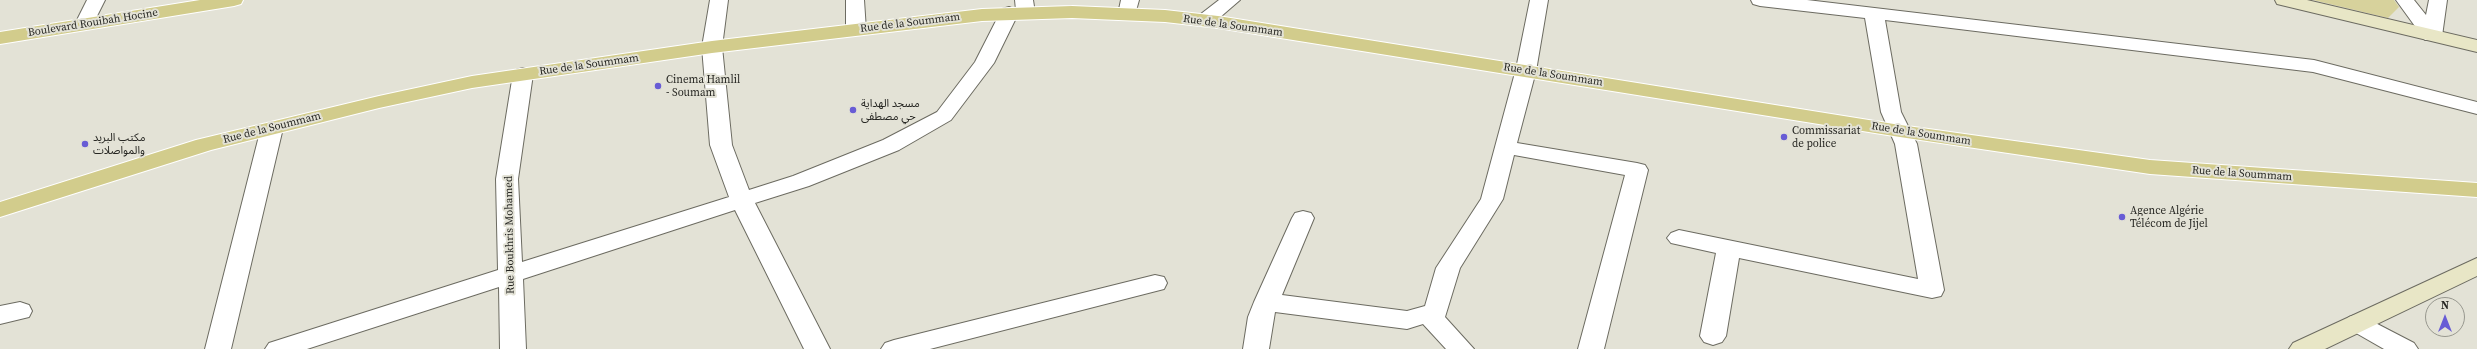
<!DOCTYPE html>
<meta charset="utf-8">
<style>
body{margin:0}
#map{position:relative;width:2477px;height:349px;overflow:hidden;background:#e3e2d6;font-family:"Source Serif 4",serif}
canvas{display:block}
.north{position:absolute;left:2425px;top:297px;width:40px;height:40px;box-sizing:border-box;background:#e3e2d6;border:1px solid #97978e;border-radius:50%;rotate:0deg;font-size:11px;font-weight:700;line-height:16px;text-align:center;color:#262622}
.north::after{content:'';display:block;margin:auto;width:14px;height:18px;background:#685cd5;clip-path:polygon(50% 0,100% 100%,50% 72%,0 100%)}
</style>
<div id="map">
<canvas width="2477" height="349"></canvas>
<div class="north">N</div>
</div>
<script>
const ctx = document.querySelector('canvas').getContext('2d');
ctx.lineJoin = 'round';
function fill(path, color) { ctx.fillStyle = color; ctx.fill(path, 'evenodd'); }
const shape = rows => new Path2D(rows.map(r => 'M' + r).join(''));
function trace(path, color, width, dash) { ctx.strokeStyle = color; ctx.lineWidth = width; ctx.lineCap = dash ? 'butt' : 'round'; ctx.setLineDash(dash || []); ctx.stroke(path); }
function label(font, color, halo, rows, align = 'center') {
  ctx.font = font + ' "Source Serif 4","Noto Sans Arabic",serif'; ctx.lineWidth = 4; ctx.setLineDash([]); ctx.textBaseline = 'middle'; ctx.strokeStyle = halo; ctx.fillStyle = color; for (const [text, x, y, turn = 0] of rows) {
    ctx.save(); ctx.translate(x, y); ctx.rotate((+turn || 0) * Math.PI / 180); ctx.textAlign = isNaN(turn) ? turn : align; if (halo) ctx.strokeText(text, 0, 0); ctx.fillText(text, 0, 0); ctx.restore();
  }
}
const green = shape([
 [2313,0,2394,0,2399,7,2388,18]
]);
const minor = shape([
 [87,0,105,0,91,28,84,30,77,28,75,24,87,0],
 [710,0,728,0,722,47,732,145,749,190,793,176,883,140,937,112,975,62,1002,9,1009,7,1016,10,1015,0,1033,0,1035,13,1033,17,1026,19,1018,14,994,63,951,120,899,150,809,186,755,203,830,349,804,349,735,210,523,279,526,349,500,349,499,287,307,349,265,349,269,343,498,270,496,179,513,74,516,70,523,68,530,70,533,74,518,179,522,262,729,197,710,145,702,47,710,0],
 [846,0,864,0,866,30,863,34,849,34,846,30,846,0],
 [1121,0,1139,0,1134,18,1120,18,1118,14,1121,0],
 [1219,0,1240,0,1211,25,1197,25,1195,21,1197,17,1219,0],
 [1530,0,1548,0,1536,71,1517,143,1637,163,1645,165,1648,170,1604,349,1578,349,1625,175,1514,155,1503,199,1460,268,1445,317,1474,349,1446,349,1423,324,1407,329,1275,312,1269,349,1243,349,1248,317,1254,302,1292,218,1295,213,1303,211,1311,213,1314,218,1282,295,1407,311,1425,306,1436,268,1481,199,1516,69,1530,0],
 [1751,0,1807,0,2314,60,2477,102,2477,114,2313,72,1885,20,1901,112,1917,144,1944,290,1941,296,1932,298,1739,258,1726,336,1722,342,1713,345,1704,342,1700,336,1716,253,1671,243,1667,238,1671,233,1679,230,1918,279,1895,144,1881,112,1865,18,1760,6,1753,4,1751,0],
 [2396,0,2414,0,2426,15,2429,0,2447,0,2442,36,2439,40,2425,40,2396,0],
 [272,122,279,124,283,128,231,349,205,349,261,128,265,124,272,122],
 [1155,275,1164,277,1167,283,1164,289,930,349,881,349,885,343,894,340,1155,275],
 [20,302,29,305,32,311,29,317,0,324,0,306,20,302],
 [2358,314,2414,343,2418,349,2384,349,2349,329,2345,323,2349,317,2358,314]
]);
const secondary = shape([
 [2275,0,2307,0,2477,40,2477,52,2277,4,2275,0],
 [2477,258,2477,276,2325,349,2289,349,2293,343,2477,258]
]);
const primary = shape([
 [200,0,243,0,241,4,234,6,0,44,0,32,200,0],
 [1072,6,1165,10,1218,16,1900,125,2150,160,2477,183,2477,197,2150,174,1900,137,1218,28,1165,22,1072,18,982,21,712,53,472,88,379,108,211,150,0,217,0,202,196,140,379,96,472,76,712,41,982,9,1072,6]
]);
const markers = [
 [658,86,4,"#685cd5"],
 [853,110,4,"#685cd5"],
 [1784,137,4,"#685cd5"],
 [85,144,4,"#685cd5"],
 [2122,217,4,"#685cd5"]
];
const streetNames = [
 ["Boulevard Rouibah Hocine",93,23,-9],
 ["Rue de la Soummam",910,23,-7],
 ["Rue de la Soummam",1233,26,8],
 ["Rue de la Soummam",589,65,-8],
 ["Rue de la Soummam",1553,75,9],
 ["Rue de la Soummam",272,128,-14],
 ["Rue de la Soummam",1921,134,9],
 ["Rue de la Soummam",2242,174,4],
 ["Rue Boukhris Mohamed",510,235,-91]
];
const poiNames = [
 ["Cinema Hamlil",666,80],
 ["- Soumam",666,93],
 ["مسجد الهداية",861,104],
 ["حي مصطفى",861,117],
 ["Commissariat",1792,131],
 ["de police",1792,144],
 ["مكتب البريد",93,138],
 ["والمواصلات",93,151],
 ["Agence Algérie",2130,211],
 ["Télécom de Jijel",2130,224]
];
fill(green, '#d7d29c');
trace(minor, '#6c6b61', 2);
trace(secondary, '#6c6b61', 2);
trace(primary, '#fff', 2);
fill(minor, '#fff');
fill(secondary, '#e8e6c6');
fill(primary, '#d2cc8c');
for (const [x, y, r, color] of markers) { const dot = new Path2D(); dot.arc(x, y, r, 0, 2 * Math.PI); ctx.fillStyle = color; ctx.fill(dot); trace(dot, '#e3e2d6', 1.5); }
label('11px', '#262622', '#e3e2d6', streetNames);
label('11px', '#262622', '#e3e2d6', poiNames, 'left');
</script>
